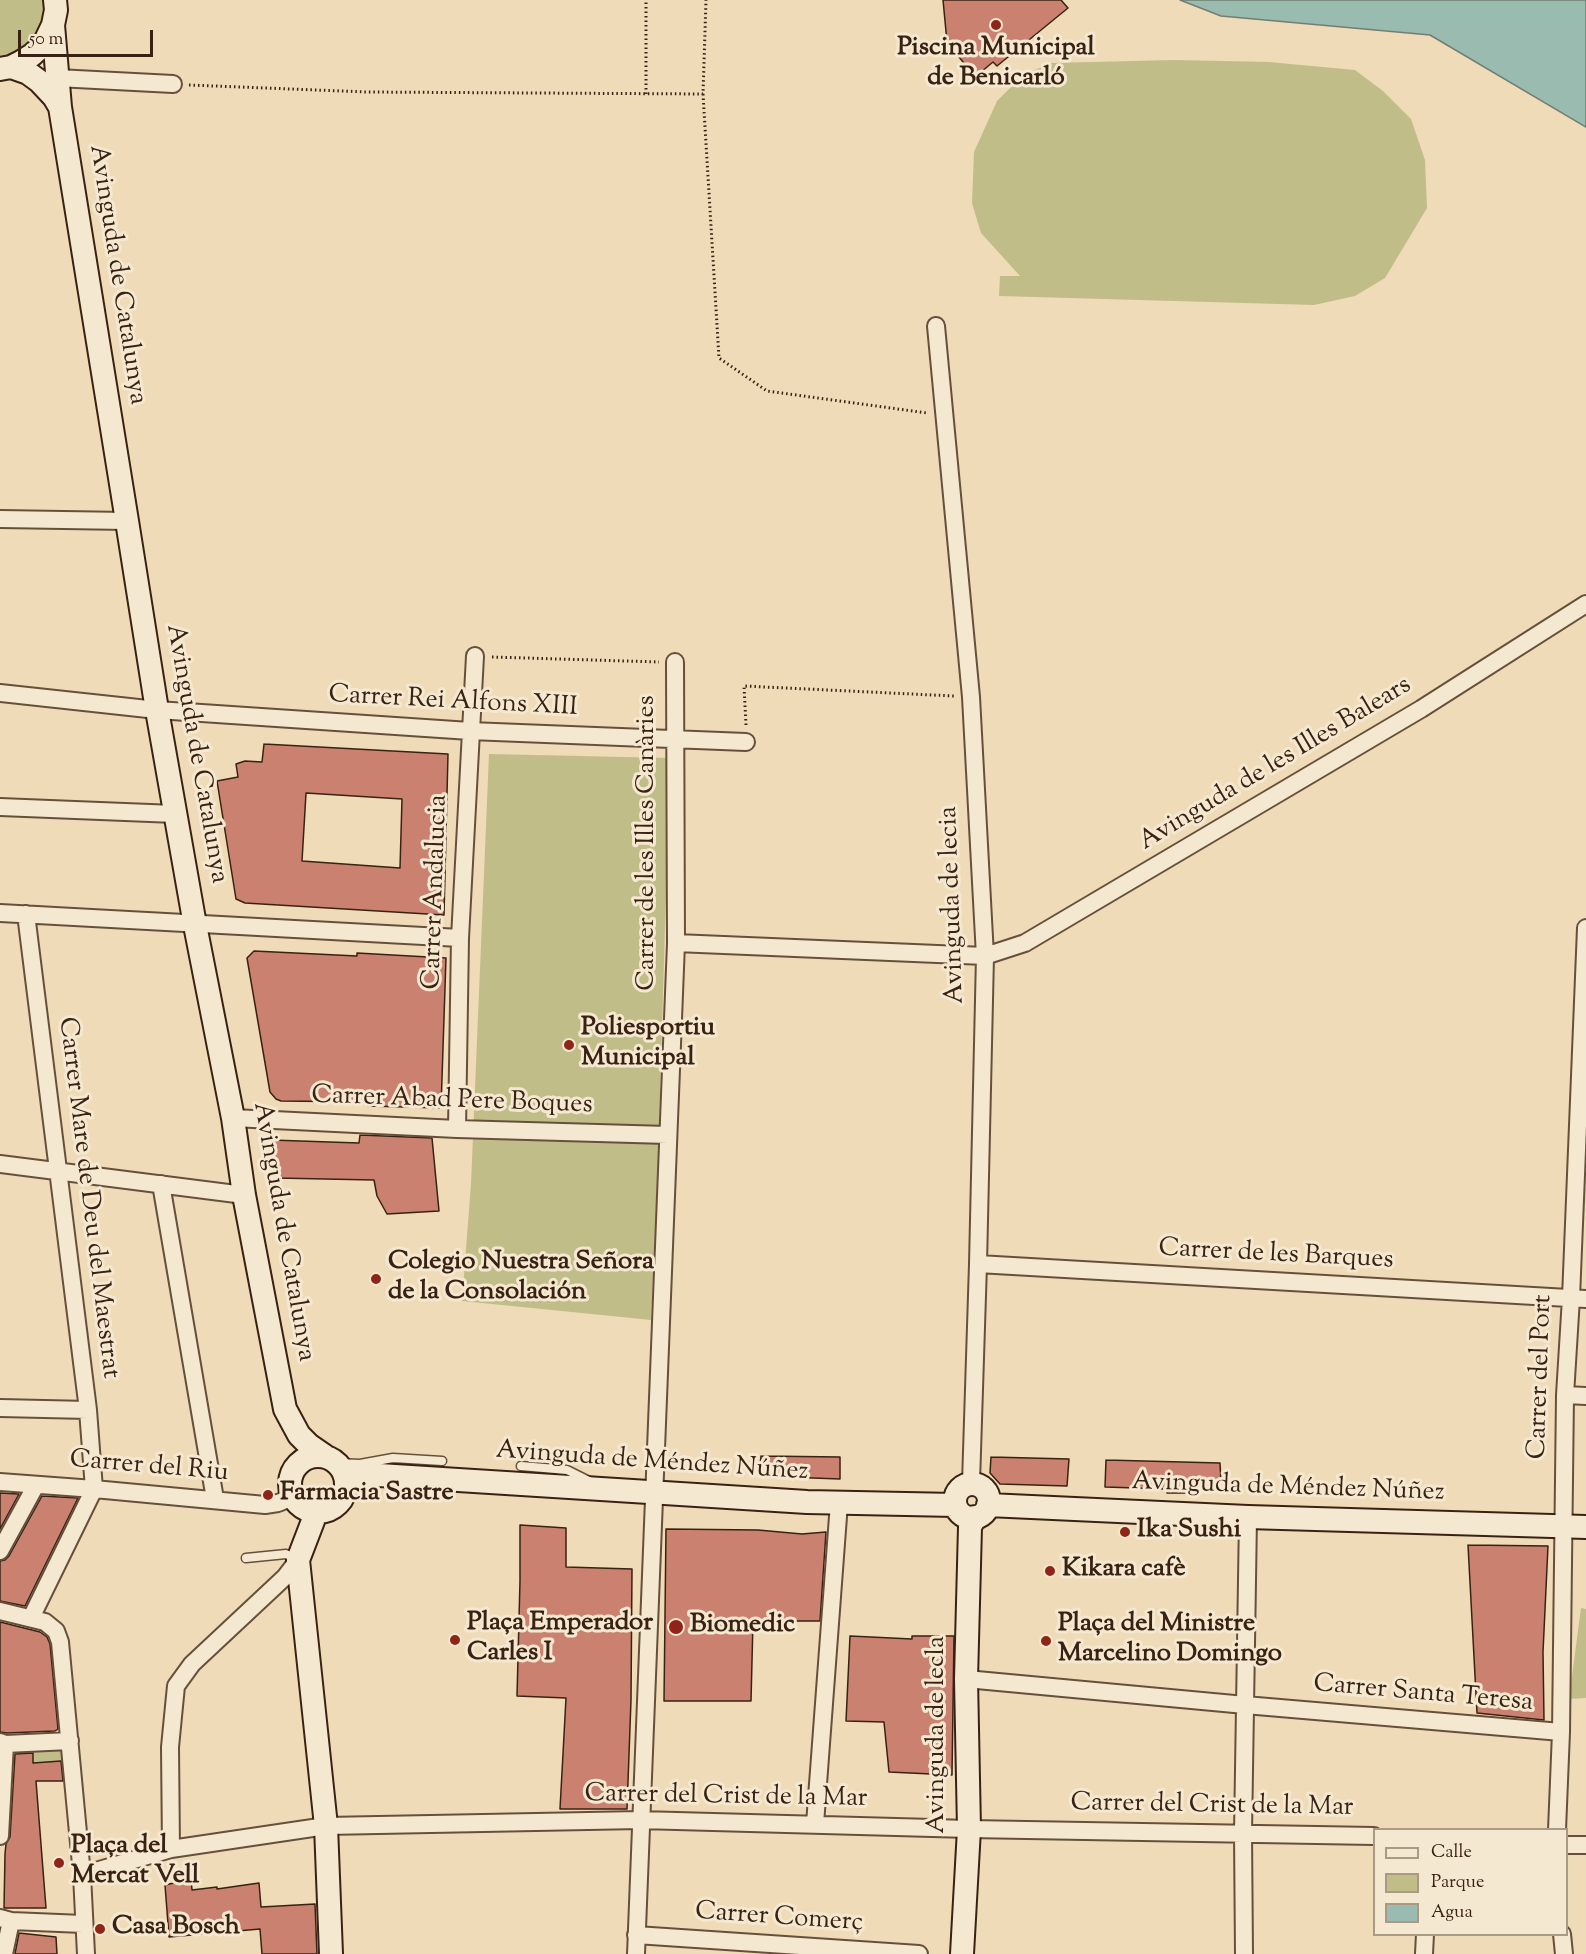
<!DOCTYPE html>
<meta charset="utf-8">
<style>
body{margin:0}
#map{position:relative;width:1586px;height:1954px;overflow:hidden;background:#efdbb7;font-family:"Sorts Mill Goudy",serif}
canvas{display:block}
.legend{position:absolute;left:1373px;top:1828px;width:195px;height:108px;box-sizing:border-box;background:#f5e8d0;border:2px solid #aa9984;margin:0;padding:8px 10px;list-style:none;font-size:18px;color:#392213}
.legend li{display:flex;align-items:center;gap:12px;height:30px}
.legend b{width:30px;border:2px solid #aa9984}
.scale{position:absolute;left:18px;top:30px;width:135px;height:27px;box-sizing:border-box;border:3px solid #392213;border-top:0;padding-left:8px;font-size:18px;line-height:21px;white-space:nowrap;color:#392213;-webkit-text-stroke:4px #f5e8d0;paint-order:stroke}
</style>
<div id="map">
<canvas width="1586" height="1954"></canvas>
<ul class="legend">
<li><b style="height:8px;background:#f5e8d0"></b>Calle</li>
<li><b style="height:16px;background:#c1bd89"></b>Parque</li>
<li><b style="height:16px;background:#9abbb0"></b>Agua</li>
</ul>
<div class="scale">50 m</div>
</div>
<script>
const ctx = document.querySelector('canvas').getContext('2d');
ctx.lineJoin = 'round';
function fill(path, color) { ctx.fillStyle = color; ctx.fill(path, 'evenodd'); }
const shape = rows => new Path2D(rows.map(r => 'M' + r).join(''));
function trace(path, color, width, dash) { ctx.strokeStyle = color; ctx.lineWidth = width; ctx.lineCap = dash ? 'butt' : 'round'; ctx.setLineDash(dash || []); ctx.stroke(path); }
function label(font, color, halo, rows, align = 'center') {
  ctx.font = font + ' "Sorts Mill Goudy",serif'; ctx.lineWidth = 6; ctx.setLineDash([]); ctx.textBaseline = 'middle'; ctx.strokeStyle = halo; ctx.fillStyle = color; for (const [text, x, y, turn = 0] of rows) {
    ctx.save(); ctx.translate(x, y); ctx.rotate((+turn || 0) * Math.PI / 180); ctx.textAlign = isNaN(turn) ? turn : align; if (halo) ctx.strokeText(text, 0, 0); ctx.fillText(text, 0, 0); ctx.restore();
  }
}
const green = shape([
 [0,0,44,0,45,12,42,26,35,39,23,50,9,57,0,58],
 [1174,60,1269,62,1355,70,1383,91,1411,119,1425,160,1427,208,1385,278,1355,296,1314,305,999,296,1000,276,1020,276,981,233,972,203,974,152,997,101,1023,75,1051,63],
 [489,754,670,758,657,1198,651,1320,462,1301,471,1184],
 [1581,1608,1586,1609,1586,1698,1569,1699],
 [63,1750,63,1761,33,1763,32,1752]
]);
const water = shape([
 [1180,0,1586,0,1586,127,1430,35,1221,16,1180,0]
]);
const building = shape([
 [943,0,1061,0,1068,8,997,66,993,62,975,77,947,42,943,0],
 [264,744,448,754,444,915,245,903,236,899,217,781,238,777,236,764,245,761,262,762,264,744],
 [306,793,402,799,400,868,302,861,306,793],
 [254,951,357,956,357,953,446,958,441,1108,368,1106,366,1102,281,1101,276,1099,270,1092,247,958,254,951],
 [360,1135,432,1138,439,1211,387,1214,377,1196,374,1180,276,1178,271,1140,359,1143,360,1135],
 [761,1456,840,1457,840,1479,759,1476,761,1456],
 [991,1457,1069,1459,1067,1486,1000,1484,990,1473,991,1457],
 [1106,1460,1220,1463,1221,1482,1212,1490,1200,1490,1196,1493,1167,1493,1167,1489,1105,1487,1106,1460],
 [0,1493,19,1494,0,1529,0,1493],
 [42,1496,78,1498,25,1606,0,1601,0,1561,5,1560,9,1556,42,1496],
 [520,1525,566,1528,566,1567,632,1569,631,1700,627,1809,560,1809,566,1698,517,1696,520,1581,520,1525],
 [666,1529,758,1530,802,1534,826,1532,820,1621,753,1621,751,1701,664,1701,666,1529],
 [1468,1545,1548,1546,1543,1652,1544,1720,1477,1713,1468,1545],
 [0,1622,40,1632,47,1637,50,1644,58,1729,55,1731,7,1733,0,1732,0,1622],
 [850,1636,912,1639,912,1636,954,1636,952,1775,889,1772,884,1722,846,1721,850,1636],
 [33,1753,33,1763,61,1761,63,1781,36,1781,46,1908,4,1908,5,1854,6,1844,10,1837,15,1754,33,1753],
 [191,1879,192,1890,217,1887,217,1889,259,1883,261,1907,315,1904,317,1954,262,1954,260,1929,169,1937,165,1885,191,1879],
 [19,1933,56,1937,57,1954,15,1954,19,1933]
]);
const path = shape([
 [189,85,367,92,703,94,706,0],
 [646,94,646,0],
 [703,94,719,358,767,391,927,413],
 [492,657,659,662],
 [746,725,744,686,954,696]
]);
const lane = shape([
 [337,1463,360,1464,393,1458,442,1461],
 [521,1466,567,1470,589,1481],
 [246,1558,286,1554,298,1560]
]);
const street = shape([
 [57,78,173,84],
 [936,326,971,697,985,956,978,1264,971,1483],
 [0,519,127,521],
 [0,693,157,710,470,731,746,742],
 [0,807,175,814],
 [0,913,460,938],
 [26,914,88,1410,94,1489,31,1618],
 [676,943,985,956,1025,943,1421,709,1586,604],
 [233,1118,457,1129,668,1135],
 [457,1129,460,938,475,656],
 [0,1164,244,1195],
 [161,1184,215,1499],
 [978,1264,1586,1299],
 [1565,1395,1586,1396],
 [0,1408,88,1410],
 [0,1482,94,1489,265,1505,278,1503,293,1497],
 [0,1551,36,1485],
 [0,1611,45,1622,56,1631,60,1642,82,1875,86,1954],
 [966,1679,1245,1705,1561,1732],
 [0,1742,5,1744,70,1741],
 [815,1824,839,1503],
 [1557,1830,1561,1732,1565,1395,1571,1298,1586,928],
 [0,1836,5,1744],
 [1566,1845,1586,1845],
 [171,1849,170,1747,176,1686,192,1664,285,1577,298,1560],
 [82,1875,171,1849,326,1826,640,1820,969,1829,1374,1836],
 [0,1918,11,1921,83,1924],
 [1562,1934,1564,1954],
 [636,1935,919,1954],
 [4,1954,11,1921],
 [636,1954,676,943,675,662],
 [1244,1954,1243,1833,1248,1517],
 [1424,1954,1425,1934]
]);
const secondary = shape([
 [53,25,60,107,127,521,157,710,195,925,233,1118,244,1195,285,1409,299,1435,309,1445,325,1456],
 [11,67,28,73,39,81,54,97,60,107],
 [0,69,11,67,21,62,32,55,44,44,53,25,56,10,55,0],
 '290 1484a28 28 0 1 1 56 0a28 28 0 1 1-56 0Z',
 [346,1477,379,1475,807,1502,955,1505],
 '955 1501a17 17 0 1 1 34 0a17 17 0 1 1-34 0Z',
 [988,1505,1248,1517,1586,1527],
 [316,1513,298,1560,326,1826,331,1954],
 [962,1954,969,1829,966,1679,970,1527,975,1517]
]);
const markers = [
 [996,25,6,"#8f2418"],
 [569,1045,6,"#8f2418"],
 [376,1279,6,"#8f2418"],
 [268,1495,6,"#8f2418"],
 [1125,1532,6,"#8f2418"],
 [1050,1571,6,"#8f2418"],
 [676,1627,8,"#8f2418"],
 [455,1640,6,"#8f2418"],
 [1046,1641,6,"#8f2418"],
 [59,1863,6,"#8f2418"],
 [100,1929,6,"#8f2418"]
];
const poiNames = [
 ["Piscina Municipal",996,50,"center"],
 ["de Benicarló",996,80,"center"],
 ["Poliesportiu",581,1030],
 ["Municipal",581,1060],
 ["Colegio Nuestra Señora",388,1264],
 ["de la Consolación",388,1294],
 ["Farmacia Sastre",280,1495],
 ["Ika Sushi",1137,1532],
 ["Kikara cafè",1062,1571],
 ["Plaça Emperador",467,1625],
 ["Carles I",467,1655],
 ["Plaça del Ministre",1058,1626],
 ["Marcelino Domingo",1058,1656],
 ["Biomedic",690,1627],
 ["Plaça del",71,1848],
 ["Mercat Vell",71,1878],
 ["Casa Bosch",112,1929]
];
const streetNames = [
 ["Avinguda de Catalunya",116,275,81],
 ["Carrer Rei Alfons XIII",453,703,3],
 ["Avinguda de Catalunya",195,754,80],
 ["Avinguda de les Illes Balears",1276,765,-31],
 ["Carrer de les Illes Canàries",649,843,-90],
 ["Carrer Andalucia",437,892,-88],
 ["Avinguda de lecia",954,905,-92],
 ["Carrer Abad Pere Boques",452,1102,2],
 ["Carrer Mare de Deu del Maestrat",87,1198,83],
 ["Avinguda de Catalunya",282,1232,80],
 ["Carrer de les Barques",1276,1256,3],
 ["Carrer del Port",1542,1377,-88],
 ["Avinguda de Méndez Núñez",652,1463,4],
 ["Carrer del Riu",149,1468,5],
 ["Avinguda de Méndez Núñez",1288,1489,2],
 ["Carrer Santa Teresa",1423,1695,5],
 ["Avinguda de lecla",939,1735,-90],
 ["Carrer del Crist de la Mar",726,1798,1],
 ["Carrer del Crist de la Mar",1212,1807,1],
 ["Carrer Comerç",779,1919,4]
];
fill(green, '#c1bd89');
fill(water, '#9abbb0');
trace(water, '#737e71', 1.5);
fill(building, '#ca8170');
trace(building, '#392213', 1.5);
trace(lane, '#66503c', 11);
trace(street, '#66503c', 20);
trace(secondary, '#392213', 26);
trace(path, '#392213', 3, [1.5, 3]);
trace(lane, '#f5e8d0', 8);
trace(street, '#f5e8d0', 16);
trace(secondary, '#f5e8d0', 22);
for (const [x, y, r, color] of markers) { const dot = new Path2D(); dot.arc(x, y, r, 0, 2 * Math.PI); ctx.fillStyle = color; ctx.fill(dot); trace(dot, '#f5e8d0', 2); }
label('bold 26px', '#392213', '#f5e8d0', poiNames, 'left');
label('26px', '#392213', '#f5e8d0', streetNames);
</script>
